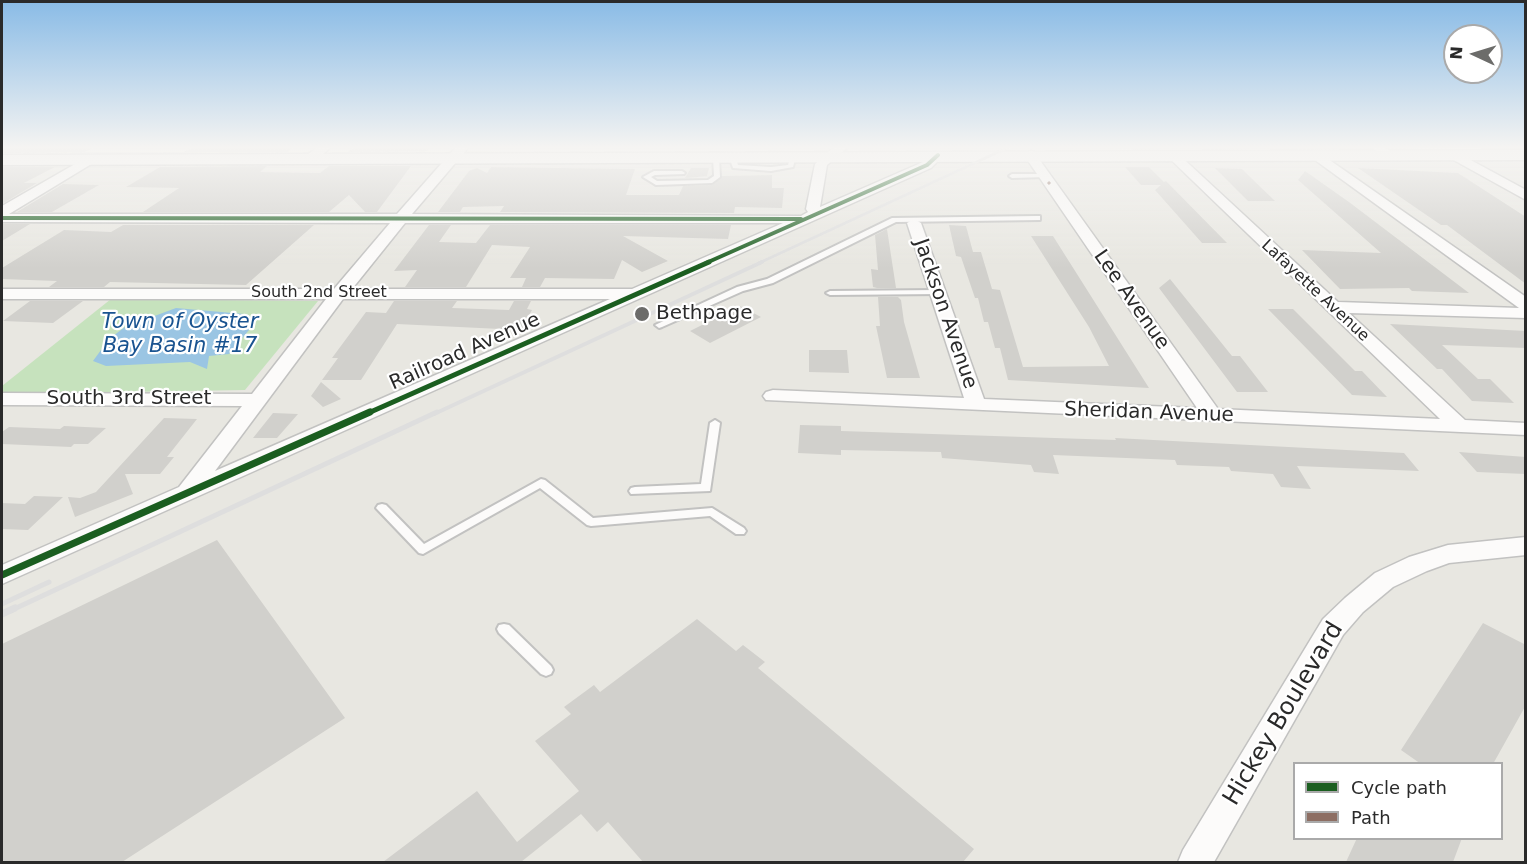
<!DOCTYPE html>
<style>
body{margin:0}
#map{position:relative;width:1527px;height:864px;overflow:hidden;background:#e8e7e1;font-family:"DejaVu Sans",sans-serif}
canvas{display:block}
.frame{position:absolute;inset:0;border:3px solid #2a2a2a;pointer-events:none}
.legend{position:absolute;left:1293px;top:762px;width:210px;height:78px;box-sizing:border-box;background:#fff;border:2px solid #aaa;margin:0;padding:8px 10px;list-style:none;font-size:18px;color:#2a2a2a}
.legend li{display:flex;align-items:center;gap:12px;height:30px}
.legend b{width:30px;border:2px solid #aaa}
.north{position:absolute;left:1443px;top:24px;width:60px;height:60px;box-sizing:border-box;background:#fff;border:2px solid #aaa;border-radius:50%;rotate:274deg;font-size:16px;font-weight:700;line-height:24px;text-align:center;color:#2a2a2a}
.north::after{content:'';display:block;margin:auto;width:21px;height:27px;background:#6c6c6a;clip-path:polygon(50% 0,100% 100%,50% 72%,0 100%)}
</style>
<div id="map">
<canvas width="1527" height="864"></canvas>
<div class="frame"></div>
<ul class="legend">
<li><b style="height:8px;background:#1b5e20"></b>Cycle path</li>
<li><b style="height:8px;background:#8d6e63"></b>Path</li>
</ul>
<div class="north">N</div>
</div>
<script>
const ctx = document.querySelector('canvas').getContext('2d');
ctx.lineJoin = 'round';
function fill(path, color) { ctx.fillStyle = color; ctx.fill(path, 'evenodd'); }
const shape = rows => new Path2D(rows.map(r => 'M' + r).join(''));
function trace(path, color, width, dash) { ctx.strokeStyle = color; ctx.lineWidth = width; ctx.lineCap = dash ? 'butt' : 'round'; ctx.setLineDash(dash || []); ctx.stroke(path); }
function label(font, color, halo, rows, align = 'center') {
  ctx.font = font + ' "DejaVu Sans",sans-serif'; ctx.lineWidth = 4.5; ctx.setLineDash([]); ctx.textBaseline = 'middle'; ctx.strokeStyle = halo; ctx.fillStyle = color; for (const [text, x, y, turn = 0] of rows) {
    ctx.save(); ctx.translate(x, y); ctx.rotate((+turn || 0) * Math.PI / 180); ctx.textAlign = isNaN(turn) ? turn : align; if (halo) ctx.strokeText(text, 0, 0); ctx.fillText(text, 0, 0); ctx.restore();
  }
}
const green = shape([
 [111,299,318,301,245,390,2,394,2,386]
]);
const water = shape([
 [176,308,244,314,254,324,229,354,209,356,207,369,190,362,106,366,93,361,109,339,125,327]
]);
const building = shape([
 [2,147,95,147,84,152,2,153],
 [193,147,294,147,287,152,184,152],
 [354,147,431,147,427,151,348,152],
 [267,166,260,172,320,173,329,166,411,166,377,212,365,212,349,195,329,212,143,212,179,188,126,187,160,167],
 [2,167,55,167,24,183,37,183,2,204],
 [491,167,635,169,626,195,679,195,683,186,712,185,722,176,772,175,772,188,784,188,782,208,735,207,734,213,500,212,504,206,463,207,460,212,438,212,469,171,477,168,487,173],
 [1125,167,1149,167,1164,182,1166,181,1227,243,1202,243,1155,190,1161,185,1141,185],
 [691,168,709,168,707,176,710,176,685,178],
 [1215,168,1242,169,1275,201,1248,201],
 [1358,168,1458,173,1526,217,1526,284,1447,225,1441,225,1422,212],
 [1305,171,1349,202,1469,293,1412,291,1409,288,1340,289,1302,250,1381,253,1298,180],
 [63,184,99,185,52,212,17,212],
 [2,224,30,224,2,241],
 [123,225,314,225,246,285,110,282,104,287,49,287,57,281,2,279,2,268,64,230,111,232],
 [429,225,451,225,439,242,476,243,490,225,731,225,728,239,623,236,668,261,642,272,622,260,614,279,545,278,540,287,522,287,526,278,510,278,530,247,492,245,466,287,405,287,417,270,394,271],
 [949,225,966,226,973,252,981,252,992,289,1000,290,1023,367,1109,366,1089,327,1031,236,1053,236,1149,388,1008,380,1000,348,995,348,988,322,984,322,978,298,975,298,961,257,956,256],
 [887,229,896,288,877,288,873,287,871,269,878,270,875,235],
 [1170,279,1232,356,1240,356,1268,392,1237,392,1159,288],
 [878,297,898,297,901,300,904,322,920,378,887,378,876,326,880,326],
 [30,301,83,301,53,323,3,321],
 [394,301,457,301,452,308,509,310,514,301,531,301,527,309,532,310,521,330,397,324,361,380,322,380,338,358,332,358,366,312,386,313],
 [740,306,761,317,710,343,690,331],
 [1268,309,1293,309,1355,371,1362,371,1387,397,1352,395],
 [1390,324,1526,331,1526,348,1442,345,1478,379,1490,379,1514,403,1472,401,1442,369,1437,369],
 [809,350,847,350,849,373,809,372],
 [321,382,341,399,323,407,311,396],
 [273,413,298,414,277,438,253,438],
 [164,418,197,419,167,457,174,457,160,474,125,474,133,494,75,517,68,497,80,498,96,492],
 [800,425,841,426,841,431,1116,440,1115,438,1404,453,1419,471,1297,466,1311,489,1281,487,1273,474,1231,471,1229,467,1177,465,1175,460,1053,455,1059,474,1034,472,1031,465,942,458,941,452,841,450,841,455,798,453],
 [64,426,106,428,88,444,74,444,71,447,2,444,2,432,9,427,60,429],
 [1459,452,1526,457,1526,474,1477,472],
 [34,496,63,497,28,530,2,529,2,503,25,504],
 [217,540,345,718,122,862,2,862,2,644],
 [697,619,736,651,743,645,765,662,758,668,974,849,963,862,643,862,608,822,597,832,581,814,521,862,383,862,477,791,517,842,579,791,535,741,571,714,564,707,594,685,600,692],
 [1483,623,1526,645,1526,705,1493,764,1421,764,1401,750],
 [1357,838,1462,838,1453,862,1346,862]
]);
const service = shape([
 [716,154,719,156,720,177,712,183,656,185,643,177,654,171,682,171,685,173,684,174,655,175,651,177,657,181,708,180,714,176,713,156,716,154],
 [732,154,735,156,738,165,771,167,788,165,791,155,796,156,793,167,771,171,733,168,729,156,732,154],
 [1044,174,1047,176,1046,177,1012,178,1009,176,1012,174,1044,174],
 [1037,216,1040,216,1040,220,896,222,773,283,743,291,662,327,659,328,655,325,737,287,767,279,892,218,1037,216],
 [938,290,941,290,941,294,830,295,826,293,830,291,938,290],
 [715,420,720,423,710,491,631,494,629,491,631,488,635,487,701,484,710,423,715,420],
 [541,479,545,480,593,518,712,508,744,528,746,531,744,534,736,534,710,516,591,526,587,525,540,488,423,554,419,553,376,508,378,505,382,504,386,505,424,544,541,479],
 [504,624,509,625,551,666,553,670,551,674,546,676,541,674,499,633,497,629,499,625,504,624]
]);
const minor = shape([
 [318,147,331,147,315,161,307,161,307,155,318,147],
 [456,147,469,147,412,214,801,216,808,212,806,209,815,164,834,147,848,147,827,165,820,207,923,162,934,152,944,155,931,168,2,584,2,565,179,487,242,406,2,405,2,393,252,394,326,299,2,299,2,289,334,289,390,223,2,222,2,206,89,156,95,160,93,163,9,214,397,214,456,147],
 [405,223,783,223,632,289,352,289,405,223],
 [343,299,610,299,215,471,343,299],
 [1370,147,1384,147,1395,155,1385,158,1370,147],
 [1030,151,1034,152,1218,409,1440,419,1166,155,1176,152,1338,302,1519,308,1308,155,1318,152,1526,297,1526,318,1349,313,1465,420,1526,423,1526,435,766,400,763,396,766,392,773,390,964,398,907,223,914,219,921,223,984,399,1197,408,1024,155,1030,151],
 [1454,151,1526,190,1526,200,1450,158,1450,152,1454,151],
 [1526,537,1526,555,1449,563,1427,571,1393,587,1363,612,1343,635,1214,862,1178,862,1183,850,1323,619,1345,598,1375,573,1409,557,1448,545,1526,537]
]);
const secondary = shape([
 [1526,150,1526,160,2,165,2,155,1526,150]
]);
const railFar3 = shape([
 [759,263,1009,147]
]);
const railFar2 = shape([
 [434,414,762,262]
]);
const railFar1 = shape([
 [2,604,49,582],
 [12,610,437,412]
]);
const rail = shape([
 [2,614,15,608]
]);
const quiet = shape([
 [1048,182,1050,184]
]);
const cyclewayFar2 = shape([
 [2,218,801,219],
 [706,263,927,165,938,155]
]);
const cyclewayFar1 = shape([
 [366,414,709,262]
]);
const cycleway = shape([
 [2,575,370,412]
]);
const markers = [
 [642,314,8,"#6c6c6a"]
];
const farStreetnames = [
 ["Lafayette Avenue",1315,291,43],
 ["South 2nd Street",319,293]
];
const streetNames = [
 ["Lee Avenue",1131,300,55],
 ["Jackson Avenue",945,314,71],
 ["Railroad Avenue",465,352,-24],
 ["South 3rd Street",129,399],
 ["Sheridan Avenue",1149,413,2]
];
const poiNames = [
 ["Bethpage",656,314]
];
const waterNames = [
 ["Town of Oyster",180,323],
 ["Bay Basin #17",180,347]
];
const nearStreetnames = [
 ["Hickey Boulevard",1284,714,-59]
];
fill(green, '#c6e2bd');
fill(water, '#9ac5e3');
fill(building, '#d1d0cc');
trace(service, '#c2c2c1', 4);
trace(minor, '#c2c2c1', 3);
trace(secondary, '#c2c2c1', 3);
fill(service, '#fcfbfa');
fill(minor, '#fcfbfa');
fill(secondary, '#fcfbfa');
trace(railFar3, '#dedede', 3);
trace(railFar2, '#dedede', 4);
trace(railFar1, '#dedede', 5);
trace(rail, '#dedede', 7);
trace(quiet, '#8d6e63', 3, [6, 3]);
trace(cyclewayFar2, '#1b5e20', 4);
trace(cyclewayFar1, '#1b5e20', 5);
trace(cycleway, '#1b5e20', 7);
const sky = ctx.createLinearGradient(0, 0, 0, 268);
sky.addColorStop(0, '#89bbe6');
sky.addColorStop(0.55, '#f5f4f2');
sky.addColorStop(1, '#f5f4f200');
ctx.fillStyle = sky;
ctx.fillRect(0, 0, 1527, 268);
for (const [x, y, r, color] of markers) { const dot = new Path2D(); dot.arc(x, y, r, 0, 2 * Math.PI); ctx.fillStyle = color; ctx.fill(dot); trace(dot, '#fff', 2); }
label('16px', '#2a2a2a', '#fff', farStreetnames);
label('20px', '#2a2a2a', '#fff', streetNames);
label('20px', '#2a2a2a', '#fff', poiNames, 'left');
label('italic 21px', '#195390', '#fff', waterNames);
label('24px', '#2a2a2a', '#fff', nearStreetnames);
</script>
